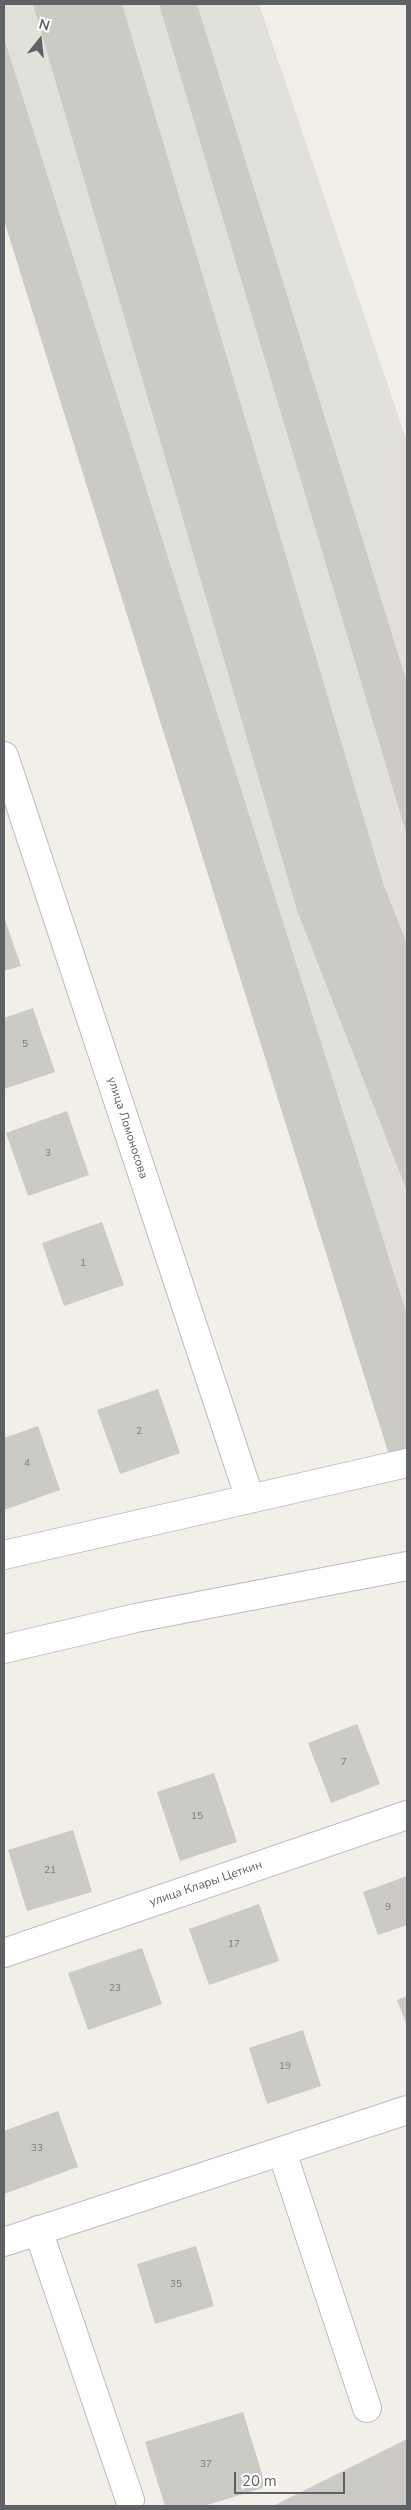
<!DOCTYPE html>
<meta charset="utf-8">
<style>
body{margin:0}
#map{position:relative;width:411px;height:2510px;overflow:hidden;background:#f1efe7;font-family:"Nunito Sans",sans-serif}
canvas{display:block}
.frame{position:absolute;inset:0;border:5px solid #5e6267;pointer-events:none}
.north{position:absolute;left:15px;top:15px;width:50px;height:50px;-webkit-text-stroke:4px #fff;paint-order:stroke;rotate:16deg;font-size:14px;font-weight:700;line-height:20px;text-align:center;color:#5e6267}
.north::after{content:'';display:block;margin:auto;width:18px;height:22px;background:#5e6267;clip-path:polygon(50% 0,100% 100%,50% 72%,0 100%)}
.scale{position:absolute;left:234px;top:2472px;width:111px;height:22px;box-sizing:border-box;border:2px solid #5e6267;border-top:0;padding-left:6px;font-size:15px;line-height:18px;white-space:nowrap;color:#5e6267;-webkit-text-stroke:4px #fff;paint-order:stroke}
</style>
<div id="map">
<canvas width="411" height="2510"></canvas>
<div class="frame"></div>
<div class="north">N</div>
<div class="scale">20 m</div>
</div>
<script>
const ctx = document.querySelector('canvas').getContext('2d');
ctx.lineJoin = 'round';
function fill(path, color) { ctx.fillStyle = color; ctx.fill(path, 'evenodd'); }
const shape = rows => new Path2D(rows.map(r => 'M' + r).join(''));
function trace(path, color, width, dash) { ctx.strokeStyle = color; ctx.lineWidth = width; ctx.lineCap = dash ? 'butt' : 'round'; ctx.setLineDash(dash || []); ctx.stroke(path); }
function label(font, color, halo, rows, align = 'center') {
  ctx.font = font + ' "Nunito Sans",sans-serif'; ctx.lineWidth = 4.5; ctx.setLineDash([]); ctx.textBaseline = 'middle'; ctx.strokeStyle = halo; ctx.fillStyle = color; for (const [text, x, y, turn = 0] of rows) {
    ctx.save(); ctx.translate(x, y); ctx.rotate((+turn || 0) * Math.PI / 180); ctx.textAlign = isNaN(turn) ? turn : align; if (halo) ctx.strokeText(text, 0, 0); ctx.fillText(text, 0, 0); ctx.restore();
  }
}
const industrial = shape([
 [4,4,259,4,407,442,407,1450,389,1455,4,220]
]);
const building = shape([
 [33,4,122,4,384,886,407,944,407,1191,297,910],
 [159,4,197,4,407,683,407,836],
 [4,38,407,1315,407,1450,389,1455,4,220],
 [4,917,21,966,4,971],
 [33,1008,55,1072,4,1089,4,1018],
 [67,1111,89,1175,28,1196,6,1133],
 [102,1222,124,1285,64,1306,42,1243],
 [158,1389,180,1453,120,1474,97,1410],
 [38,1426,60,1490,4,1510,4,1438],
 [357,1724,380,1784,331,1803,308,1743],
 [214,1773,237,1842,180,1861,157,1792],
 [73,1830,92,1892,27,1911,8,1850],
 [407,1876,407,1925,378,1935,363,1892],
 [259,1904,279,1961,209,1985,189,1929],
 [142,1948,162,2004,88,2030,68,1973],
 [407,1996,407,2026,397,2000],
 [303,2030,321,2086,267,2104,249,2048],
 [58,2111,78,2167,4,2194,4,2131],
 [196,2246,214,2306,155,2324,137,2264],
 [243,2412,266,2487,204,2506,165,2506,145,2442],
 [407,2439,407,2506,273,2506]
]);
const minor = shape([
 [4,756,250,1499],
 [4,1555,407,1463],
 [4,1649,136,1618,407,1566],
 [4,1953,407,1815],
 [282,2152,367,2408],
 [38,2230,130,2500],
 [4,2242,407,2110]
]);
const numberNames = [
 ["5",25,1045],
 ["3",48,1154],
 ["1",83,1264],
 ["2",139,1432],
 ["4",27,1464],
 ["7",344,1763],
 ["15",197,1817],
 ["21",50,1871],
 ["9",388,1908],
 ["17",234,1945],
 ["23",115,1989],
 ["19",285,2067],
 ["33",37,2149],
 ["35",176,2285],
 ["37",206,2465]
];
const streetNames = [
 ["улица Ломоносова",127,1128,72],
 ["улица Клары Цеткин",206,1884,-19]
];
fill(industrial, '#e2e0db');
fill(building, '#cccac4');
trace(minor, '#b9bcc0', 30);
trace(minor, '#fff', 28);
label('10px', '#7a7c7e', null, numberNames);
label('12px', '#5e6267', '#fff', streetNames);
</script>
